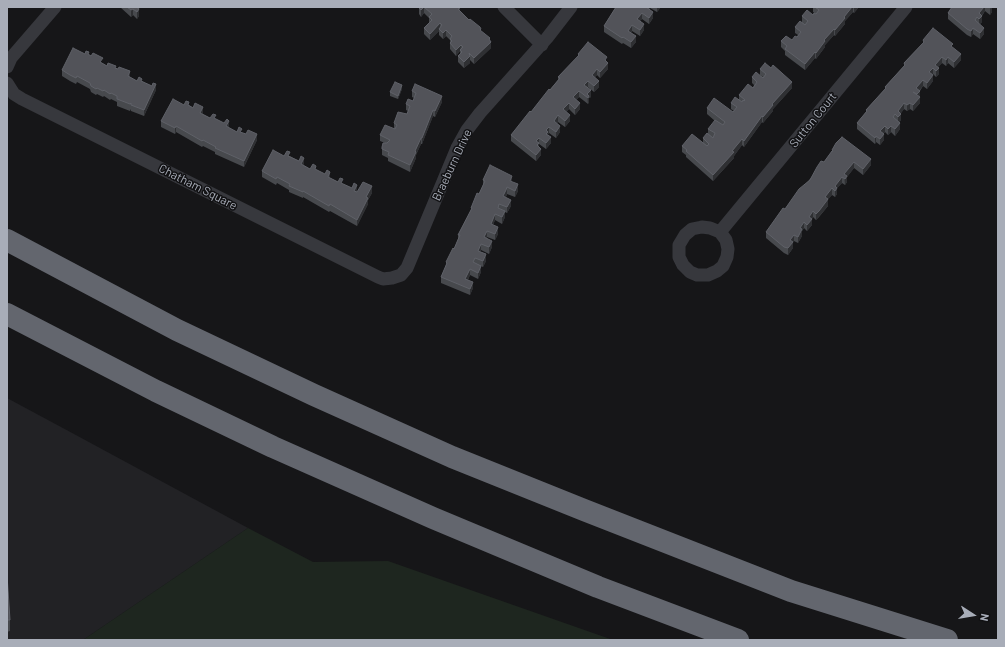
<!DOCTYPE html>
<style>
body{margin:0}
#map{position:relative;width:1005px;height:647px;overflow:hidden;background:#161618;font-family:Barlow,sans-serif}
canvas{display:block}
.frame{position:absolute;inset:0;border:8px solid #a8adb8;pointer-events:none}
.north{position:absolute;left:953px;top:595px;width:40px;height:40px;-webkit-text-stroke:3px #111113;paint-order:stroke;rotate:102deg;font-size:11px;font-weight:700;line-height:16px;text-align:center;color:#a8adb8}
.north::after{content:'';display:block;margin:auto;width:14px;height:18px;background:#a8adb8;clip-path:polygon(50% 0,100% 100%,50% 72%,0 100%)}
</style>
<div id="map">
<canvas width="1005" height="647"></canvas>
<div class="frame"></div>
<div class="north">N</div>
</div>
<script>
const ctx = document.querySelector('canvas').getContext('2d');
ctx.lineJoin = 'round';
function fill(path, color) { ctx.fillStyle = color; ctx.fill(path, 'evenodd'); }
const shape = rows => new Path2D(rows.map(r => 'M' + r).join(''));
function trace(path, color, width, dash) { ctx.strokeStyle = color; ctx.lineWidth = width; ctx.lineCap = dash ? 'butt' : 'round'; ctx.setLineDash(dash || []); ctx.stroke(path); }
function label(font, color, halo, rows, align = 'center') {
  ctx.font = font + ' Barlow,sans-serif'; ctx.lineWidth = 3; ctx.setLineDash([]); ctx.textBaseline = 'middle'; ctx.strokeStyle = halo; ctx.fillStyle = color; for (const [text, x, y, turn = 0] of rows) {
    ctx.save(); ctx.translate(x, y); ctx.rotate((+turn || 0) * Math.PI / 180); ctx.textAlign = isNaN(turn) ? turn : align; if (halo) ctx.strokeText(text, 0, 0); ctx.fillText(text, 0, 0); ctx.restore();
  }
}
const built = shape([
 [7,398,74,434,248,528,83,640,7,640]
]);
const green = shape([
 [248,528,313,562,388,561,613,640,83,640]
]);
const minor = shape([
 [504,7,542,45],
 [7,67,11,58,55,7],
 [7,83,14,94,22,99,378,277,383,279,392,278,401,275,407,268,457,148,467,130,480,113,547,38,571,7],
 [702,227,710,228,720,232,726,240,728,249,727,257,723,266,717,271,708,275,697,275,690,272,683,265,679,257,679,245,685,235,692,229,702,227],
 [720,232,906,7]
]);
const motorway = shape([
 [7,240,177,330,314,395,452,457,584,510,791,591,947,640],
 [7,314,156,391,273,447,433,518,598,587,738,640]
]);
const wall = shape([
 [120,7,140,7,139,9,139,16,137,19,133,15,131,17],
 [418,7,459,7,460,11,490,40,491,48,474,64,470,60,470,63,464,68,458,62,458,56,460,54,460,51,456,56,450,49,450,40,446,36,443,39,439,35,439,31,430,40,424,34,424,28,429,23,429,18,424,13,421,17,419,14,419,8],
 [616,7,661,7,657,12,650,8,649,9,653,18,649,24,642,19,640,21,644,30,640,36,632,31,631,33,636,42,631,48,623,43,622,44,604,32,604,26],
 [813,7,859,7,854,13,853,12,845,21,845,24,835,36,834,35,825,45,825,47,816,59,815,58,805,70,785,55,785,51,781,47,781,41,792,40,797,37,798,35,795,33,795,27,802,22,802,16,816,14,813,12],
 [952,7,992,7,992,12,990,15,985,11,982,16,982,22,980,24,984,34,980,39,973,34,971,37,967,35,948,19,948,13],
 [923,40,953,48,961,60,954,68,948,63,946,66,942,63,938,67,939,74,936,77,933,74,932,75,933,81,927,89,923,86,920,91,920,103,913,111,910,109,907,111,904,109,901,113,901,120,899,122,900,129,895,136,891,132,888,135,885,132,883,134,884,140,880,145,876,142,875,144,857,129,857,123,866,112,866,110,885,89,885,87,904,66,904,63,923,43],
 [85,54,89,55,107,66,116,68,130,77,137,81,142,81,156,90,144,116,131,111,131,109,130,111,117,106,117,102,111,99,110,100,104,96,103,97,97,94,96,95,91,92,90,89,77,82,76,84,70,81,62,76,62,70],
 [578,54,607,62,608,69,600,78,597,75,595,77,599,87,594,92,588,87,587,87,591,97,589,98,589,102,588,104,579,97,576,100,580,109,575,115,569,109,566,112,570,121,565,127,558,122,557,123,560,132,556,138,549,133,548,134,551,143,546,149,539,144,539,147,541,155,536,161,511,141,511,135,531,112,558,80,558,77,578,57],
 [760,69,792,88,773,109,773,111,763,123,762,122,744,147,742,145,734,156,734,158,713,181,686,157,686,155,682,152,682,146,703,142,703,138,708,134,708,129,715,121,707,114,707,108,733,112,734,111,731,109,731,103,739,99,739,95,753,88,754,85,752,83,752,77,763,77,760,75],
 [402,89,398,99,390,96,390,92],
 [412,91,442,102,435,117,433,116,422,144,421,144,416,155,416,158,410,172,388,161,388,158,382,155,382,147,385,143,380,141,380,135,394,129,394,123,407,114,408,111,406,110,406,104,413,101,414,98,412,97],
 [184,105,189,105,203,113,203,114,210,118,216,119,229,127,229,128,237,132,242,133,257,140,244,167,215,154,215,152,203,146,202,147,176,132,175,134,161,127,161,121],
 [832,150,871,165,863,175,854,168,847,177,847,182,845,185,842,183,837,188,837,194,835,197,832,195,828,199,828,206,819,217,816,220,813,217,812,219,812,225,807,231,804,228,802,231,802,236,798,243,794,241,793,242,793,248,788,255,784,253,766,238,766,232,824,162,832,151],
 [284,156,290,156,304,164,303,165,310,169,316,170,338,182,343,184,357,191,356,192,357,192,372,193,368,200,368,204,357,226,330,211,329,212,303,197,303,198,289,192,289,190,277,183,276,185,262,177,262,171],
 [483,180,512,182,518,191,515,197,507,194,506,197,505,198,511,206,507,213,505,212,505,217,502,224,495,220,493,225,498,234,495,240,487,237,487,238,492,247,489,254,481,250,480,252,486,261,483,267,481,266,481,272,478,279,470,275,468,280,473,288,470,295,441,283,441,277,446,265,446,262,454,249,458,239,458,235,471,210,471,208,479,194,483,185],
 [7,575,10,620,10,631,7,632]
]);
const shadedWall = shape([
 [424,7,424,13,421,17,421,10],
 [657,7,661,7,657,12],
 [852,7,853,7,853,12,845,21,845,24,835,36,835,30,844,17],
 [854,7,859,7,854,13],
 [984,7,985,7,985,11,979,19,979,13],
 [991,7,992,7,992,12,990,15,990,9],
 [133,9,133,15,131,17,131,10],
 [139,9,139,16,137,19,137,12],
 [653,12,653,18,649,24,649,18],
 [642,13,642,19,637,25,637,19],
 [982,16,982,22,979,25,979,19],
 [440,23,440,30,439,29,439,31,430,40,430,34],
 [644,24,644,30,640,36,640,30],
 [632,25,632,31,628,37,628,31],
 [973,28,973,34,971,37,971,31],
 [984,28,984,34,980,39,980,33],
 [834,29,834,35,825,45,825,47,816,59,816,53,824,40],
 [446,30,446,36,443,39,443,33],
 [636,36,636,42,631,48,631,42],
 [490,38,490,43,491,42,491,48,474,64,474,58],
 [461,45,460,51,456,56,456,50],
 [815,52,815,58,805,70,805,64],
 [961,54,961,60,954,68,954,62],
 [470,56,470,63,464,68,464,62],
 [942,57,942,63,935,71,935,65],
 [948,57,948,63,946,66,946,60],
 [608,63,608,69,600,78,600,72],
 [933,68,933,74,929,78,929,72],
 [939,68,939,74,936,77,936,71],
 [597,69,597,75,592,81,592,75],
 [130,71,130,77,128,76],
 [933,75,933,81,927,89,927,83],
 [923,80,923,86,916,94,916,88],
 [588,81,588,87,584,91,584,85],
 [599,81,599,87,594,92,594,86],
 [792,82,792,88,773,109,773,111,763,123,763,117,772,104],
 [156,84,156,90,144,116,144,110],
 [402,85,402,89,398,99,398,96],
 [591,90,591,97,589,98,589,102,588,104,587,94],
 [579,91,579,97,573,104,573,97],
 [920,91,920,97,917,100,917,94],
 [442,96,442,102,435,117,435,111],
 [920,97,920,103,913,111,913,105],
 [569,103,569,109,563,116,563,109],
 [580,103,580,109,575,115,575,109],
 [904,103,904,109,898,117,898,111],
 [910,103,910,109,907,111,907,105],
 [203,107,203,113,200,119,200,113],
 [433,110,433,116,422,144,422,138],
 [901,114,901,120,898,123,898,117],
 [558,115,558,122,554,127,554,121],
 [570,115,570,121,565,127,565,121],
 [762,116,762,122,744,147,744,141],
 [229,121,229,127,226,132,226,126],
 [900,123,900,129,895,136,895,129],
 [176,126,176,132,175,134,175,128],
 [560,126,560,132,556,138,556,132],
 [885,126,885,132,880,137,880,131],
 [891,126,891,132,888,135,888,129],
 [549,127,549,133,548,134,548,138,546,130],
 [257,134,257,140,244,167,244,161],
 [884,134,884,140,880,145,880,139],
 [876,136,876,142,875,144,875,138],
 [551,137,551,143,546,149,546,143],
 [421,138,421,144,416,155,416,158,410,172,410,165,415,151],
 [539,138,539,149,537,151,536,141],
 [742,139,742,145,734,156,734,158,713,181,713,175],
 [541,149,541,155,536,161,536,155],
 [304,158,304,164,301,170,301,164],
 [871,159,871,165,863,175,863,169],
 [854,162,854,168,847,177,847,182,845,185,844,174],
 [330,172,330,178,328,183,328,177],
 [512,176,512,182,510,181],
 [842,177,842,183,837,188,837,194,835,197,835,186],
 [518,184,518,191,515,197,515,191],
 [357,185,357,191,354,197,354,191],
 [372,186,372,193,368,200,368,204,357,226,357,220,366,197],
 [507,187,507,194,503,203,503,196],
 [832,188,832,195,825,203,825,197],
 [828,199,828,206,816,220,816,214],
 [511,200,511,206,507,213,507,207],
 [505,211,505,217,502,224,502,217],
 [813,211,813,217,812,219,812,225,807,231,807,225,809,217],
 [495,214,495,220,491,230,491,224],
 [804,222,804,228,802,231,802,236,798,243,798,237,800,228],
 [498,227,498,234,495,240,495,234],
 [487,231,487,237,484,243,484,237],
 [794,235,794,241,793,242,793,248,788,255,788,248,790,240],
 [492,241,492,247,489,254,489,247],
 [481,244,481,250,478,257,478,251],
 [486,254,486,261,483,267,483,261],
 [481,266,481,272,478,279,478,273],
 [470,269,470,275,465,285,465,279],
 [473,282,473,288,470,295,470,289]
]);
const building = shape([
 [127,7,136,7,139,9,137,12,133,9,131,10,127,7],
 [419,7,424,7,421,10,419,8,419,7],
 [424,7,459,7,460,8,458,9,469,20,470,19,480,27,481,29,480,30,490,38,489,39,491,42,474,58,469,53,470,56,464,62,458,56,462,52,460,50,463,47,461,45,456,50,450,43,452,41,450,39,452,36,446,30,443,33,439,29,442,25,440,23,430,34,424,28,432,20,429,17,432,14,424,7],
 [616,7,646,7,653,12,649,18,642,13,637,19,644,24,640,30,632,25,628,31,636,36,631,42,623,37,622,38,604,26,616,7],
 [815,7,852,7,844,17,845,18,835,30,834,29,824,40,825,41,816,53,815,52,805,64,785,49,787,46,781,41,786,36,792,40,795,36,797,37,801,32,795,27,800,21,805,25,808,21,802,16,807,10,813,15,814,13,816,14,819,10,815,7],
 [952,7,984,7,979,13,982,16,979,19,977,17,975,20,984,28,980,33,973,28,971,31,967,29,948,13,952,7],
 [933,28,953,44,951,46,961,54,954,62,948,57,946,60,942,57,935,65,939,68,936,71,933,68,929,72,933,75,927,83,923,80,916,88,920,91,917,94,913,92,920,97,913,105,910,103,907,105,904,103,898,111,901,114,898,117,895,114,893,117,900,123,895,129,891,126,888,129,885,126,880,131,884,134,880,139,876,136,875,138,857,123,867,111,866,110,886,88,885,87,905,65,904,63,924,42,923,40,933,28],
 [588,42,607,57,605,60,608,63,600,72,597,69,592,75,599,81,594,86,588,81,584,85,591,90,587,94,589,96,588,98,579,91,573,97,580,103,575,109,569,103,563,109,570,115,565,121,558,115,554,121,560,126,556,132,549,127,546,130,548,132,546,134,551,137,546,143,539,138,536,141,539,143,537,145,541,149,536,155,511,135,530,111,531,112,549,89,550,90,560,78,558,77,579,55,578,54,588,42],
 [73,48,85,54,86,51,89,52,88,54,91,56,93,53,103,58,100,62,107,66,108,63,116,66,115,68,118,69,119,67,130,71,128,76,137,81,139,77,142,79,141,81,152,86,153,83,156,84,144,110,131,105,131,103,130,104,117,99,117,96,111,93,110,94,104,90,103,91,97,88,96,89,91,86,90,83,77,76,76,78,70,75,62,70,73,48],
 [765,63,771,68,773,65,792,82,772,104,773,105,763,117,762,116,744,141,742,139,732,151,734,152,713,175,686,151,687,150,682,146,692,134,707,146,709,144,703,138,707,133,713,138,715,133,708,129,715,120,723,125,725,122,707,108,714,98,733,112,737,107,731,103,735,97,742,102,743,100,744,101,745,100,739,95,748,84,753,88,757,82,752,77,756,72,763,78,766,74,760,69,765,63],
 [395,82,402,85,398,96,390,92,395,82],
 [415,84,442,96,435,111,433,110,422,138,421,138,415,151,416,152,410,165,388,155,389,152,382,149,382,147,383,143,387,143,390,140,380,135,385,125,395,129,397,125,394,123,398,112,407,114,410,106,406,104,408,99,413,101,416,93,412,91,415,84],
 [173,99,184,105,186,101,189,102,188,105,193,108,195,103,203,107,200,113,210,118,213,114,216,115,214,118,224,123,227,119,229,121,226,126,237,132,239,127,242,129,240,132,246,134,248,130,257,134,244,161,215,148,216,147,203,140,202,141,176,126,175,128,161,121,173,99],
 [842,137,871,159,863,169,854,162,844,174,847,176,845,179,842,177,835,186,837,188,835,191,832,188,825,197,828,199,819,211,816,214,813,211,809,217,812,219,807,225,804,222,800,228,802,229,798,237,794,235,790,240,793,242,788,248,784,247,766,232,783,208,785,209,799,189,810,180,817,167,821,161,824,162,832,151,833,151,832,150,836,143,842,137],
 [273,150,284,156,287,151,290,152,288,156,299,161,301,156,304,158,301,164,310,169,313,164,316,166,315,169,325,174,327,170,330,172,328,177,338,182,340,178,343,179,341,183,352,188,354,183,357,185,354,191,357,192,363,182,372,186,366,197,368,198,357,220,330,204,329,206,303,191,303,192,289,186,290,184,277,177,276,179,262,171,273,150],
 [490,165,512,176,510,181,518,184,515,191,507,187,506,190,503,196,511,200,507,207,499,204,498,208,505,211,502,217,495,214,491,224,498,227,495,234,487,231,484,237,492,241,489,247,481,244,478,251,486,254,483,261,475,258,473,262,481,266,478,273,470,269,465,279,473,282,470,289,441,277,447,263,446,262,453,248,454,249,460,235,458,235,472,208,471,208,477,193,479,194,485,181,483,180,490,165],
 [7,575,10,620,7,620,7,575]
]);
const streetNames = [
 ["Sutton Court",813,120,-51],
 ["Braeburn Drive",452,165,-65],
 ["Chatham Square",198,187,27]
];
fill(built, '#222225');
fill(green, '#1e261f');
trace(minor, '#37383d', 13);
trace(motorway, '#63666e', 22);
fill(wall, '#47494d');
fill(shadedWall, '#2f3033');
fill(building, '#525359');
trace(building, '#5f6168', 1);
label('12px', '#a8adb8', '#111113', streetNames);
</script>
